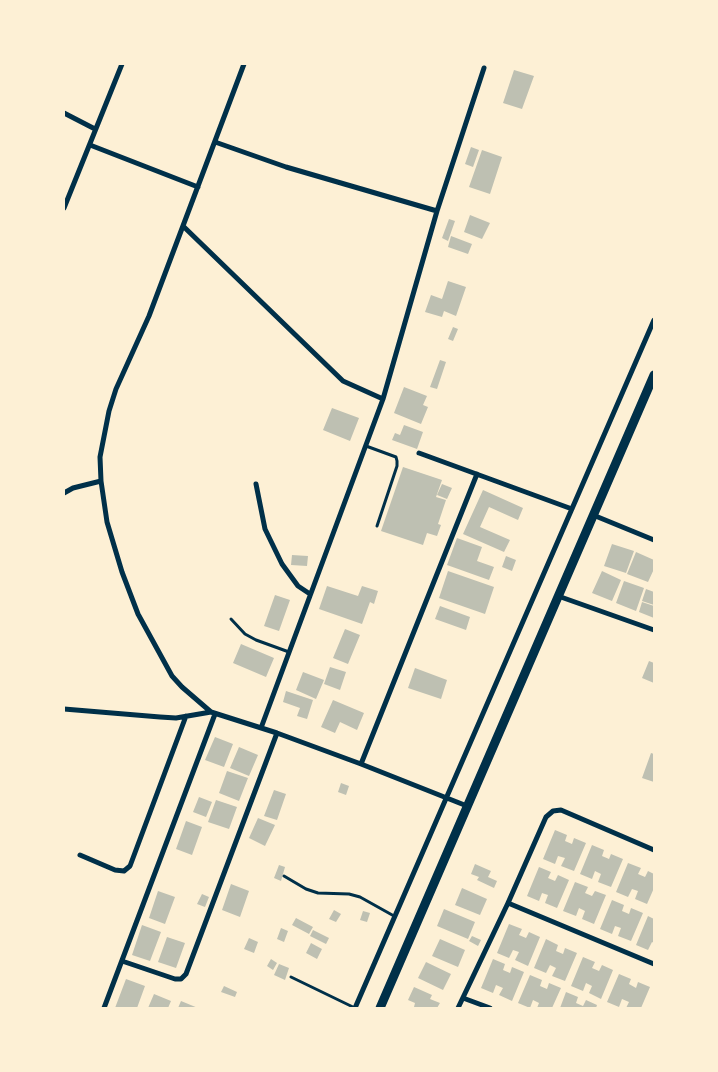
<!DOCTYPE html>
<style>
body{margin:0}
#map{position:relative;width:718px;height:1072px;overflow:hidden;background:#fdf0d5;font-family:Lato,sans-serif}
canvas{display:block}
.frame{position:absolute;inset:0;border:65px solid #fdf0d5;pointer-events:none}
</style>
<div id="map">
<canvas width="718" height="1072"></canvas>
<div class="frame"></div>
</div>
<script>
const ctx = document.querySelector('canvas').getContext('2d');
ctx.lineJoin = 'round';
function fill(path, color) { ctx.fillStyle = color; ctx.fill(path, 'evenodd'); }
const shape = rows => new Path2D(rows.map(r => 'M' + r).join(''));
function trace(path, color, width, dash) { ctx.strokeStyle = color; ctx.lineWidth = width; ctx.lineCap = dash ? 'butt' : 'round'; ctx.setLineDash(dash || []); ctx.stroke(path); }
const building = shape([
 [514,70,534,76,522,109,503,103],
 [471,147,479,150,473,167,465,164],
 [482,150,502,157,490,194,469,187],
 [470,215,490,223,482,239,464,232],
 [449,219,455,221,448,241,442,238],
 [451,236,472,244,468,254,448,247],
 [448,281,466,287,456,316,444,311,442,317,425,312,431,295,442,299],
 [453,327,458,329,453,341,448,339],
 [440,360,446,362,437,389,430,387],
 [404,387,427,396,423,405,428,407,421,424,394,413],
 [332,408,359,418,350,441,323,430],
 [404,425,423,432,417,449,392,440,395,433,400,435],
 [403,467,442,480,436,497,446,500,438,524,441,525,437,536,427,533,423,545,381,531],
 [442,484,452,488,447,499,437,495],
 [483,490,523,508,518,520,489,507,480,527,510,540,504,552,463,534],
 [457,538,482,547,477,561,494,567,489,580,447,565],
 [612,544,634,551,626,573,604,566],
 [636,552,654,560,654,569,648,582,627,574],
 [292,555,308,556,307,566,291,565],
 [506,556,516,560,512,571,502,567],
 [448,571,494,587,485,614,439,598],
 [602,571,621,580,612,601,592,593],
 [624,581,644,588,636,611,616,603],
 [327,586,358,596,362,586,378,591,374,604,370,602,362,624,319,609],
 [646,589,654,592,654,605,642,601],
 [275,595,290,600,279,631,264,626],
 [642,602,654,606,654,618,639,612],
 [440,606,470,617,466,630,435,619],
 [345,629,360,635,348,664,333,658],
 [241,644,274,658,266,677,233,663],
 [649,661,654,663,654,683,642,678],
 [330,667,346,672,340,690,324,684],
 [415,668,447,680,441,699,408,688],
 [303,672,324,680,316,699,296,690],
 [286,691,313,700,307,719,297,716,300,708,283,702],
 [333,700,364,713,357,730,340,722,335,733,321,727],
 [215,737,233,744,224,767,205,760],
 [239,747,258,755,249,776,230,768],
 [651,753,654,754,654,782,642,778],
 [227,771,248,778,239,801,219,793],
 [341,783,349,786,346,795,338,792],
 [274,790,286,794,277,820,264,816],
 [199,797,212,802,206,817,193,812],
 [216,800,237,807,229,829,208,822],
 [258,818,275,825,265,846,249,838],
 [186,821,202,827,192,855,176,849],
 [555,830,567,835,565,841,572,844,574,838,586,843,574,871,561,866,565,858,558,856,555,864,543,859],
 [592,845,604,850,602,856,609,859,611,854,623,859,611,887,598,882,601,874,595,871,592,879,580,874],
 [628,863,641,868,638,874,645,877,648,871,654,874,654,888,647,904,635,899,638,891,632,889,628,897,616,892],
 [475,864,491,871,488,877,497,881,494,888,477,880,479,877,471,874],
 [279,865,285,867,281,881,274,878],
 [539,867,551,872,548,878,555,881,558,875,569,880,557,908,545,903,548,895,542,893,539,901,527,896],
 [575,882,588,887,585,893,592,896,595,891,606,895,594,924,582,919,585,911,579,908,576,916,563,911],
 [231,884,249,891,240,917,222,910],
 [462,888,487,899,480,915,455,905],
 [158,891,175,897,165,924,149,918],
 [202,894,209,897,205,907,197,904],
 [612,900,624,905,622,911,629,914,631,908,643,913,631,941,618,936,621,928,615,926,612,934,600,929],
 [444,909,475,922,468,939,437,926],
 [334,910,341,914,336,922,329,919],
 [363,911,370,913,367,922,360,920],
 [648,916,654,919,654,943,652,942,648,950,636,945],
 [296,918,313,927,309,934,292,925],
 [509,924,522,929,519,935,526,938,529,932,540,937,528,966,515,960,519,952,513,950,509,958,497,953],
 [142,925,161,932,150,961,132,955],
 [281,928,288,931,284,942,277,939],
 [313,930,329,938,326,944,310,936],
 [472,936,481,940,478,946,469,941],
 [167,937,185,943,176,968,158,962],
 [249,938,258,942,254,953,244,949],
 [440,939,465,950,458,967,432,956],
 [546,939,558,945,556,951,563,954,565,948,577,953,565,981,552,976,556,968,550,965,546,973,534,968],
 [311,943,322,949,317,959,306,953],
 [583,957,595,962,592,968,599,971,602,965,613,970,601,999,589,993,592,986,586,983,583,991,571,986],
 [271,959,277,963,273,970,267,966],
 [493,959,505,964,503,970,510,973,512,967,524,972,512,1001,499,995,503,988,496,985,493,993,481,988],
 [426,962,451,974,443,990,418,978],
 [279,964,289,968,285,980,274,975],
 [619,974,631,979,629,984,636,988,638,982,650,987,641,1008,626,1008,629,1002,622,999,619,1007,607,1002],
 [530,975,542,980,540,986,547,989,549,983,561,988,552,1008,537,1008,539,1003,533,1000,530,1008,518,1003],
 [126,979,145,986,137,1008,115,1008],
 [224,986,237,992,235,997,221,992],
 [414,987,432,995,430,999,440,1003,437,1008,416,1008,414,1007,415,1003,408,1000],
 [566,992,578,997,576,1003,583,1006,586,1000,597,1005,596,1008,560,1008],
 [154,994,171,1001,168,1008,148,1008],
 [181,1001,198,1008,178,1008]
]);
const service = shape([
 [366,446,396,457,397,461,397,466,377,526],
 [231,619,245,634,256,640,289,652],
 [284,876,306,889,318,893,349,894,360,897,394,916],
 [291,977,355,1008]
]);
const minor = shape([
 [244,64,149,316,116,389,109,411,100,457,101,481,107,522,122,572,138,614,172,676,182,687,211,712,277,733,361,764,467,806],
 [64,113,95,129],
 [215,142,286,167,437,211],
 [90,145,198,187],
 [64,208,122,64],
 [183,226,343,381,383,399],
 [419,453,572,509],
 [256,484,265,529,282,564,298,586,310,594],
 [64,493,73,488,101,481],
 [593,515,654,540],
 [558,596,654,630],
 [64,709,160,717,176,718,211,712],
 [261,728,383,399,437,211,484,68],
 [361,764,477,474],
 [80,855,115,870,124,871,130,866,186,716],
 [508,903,654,964],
 [122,961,175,979,181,979,186,974,277,733],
 [463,998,490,1008],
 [104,1008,215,714],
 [355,1008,654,320],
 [458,1008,508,903,546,817,553,811,561,810,654,850]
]);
const secondary = shape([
 [380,1008,654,375]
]);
fill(building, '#bec0b2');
trace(service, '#003049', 3);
trace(minor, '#003049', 5);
trace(secondary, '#003049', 9);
</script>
